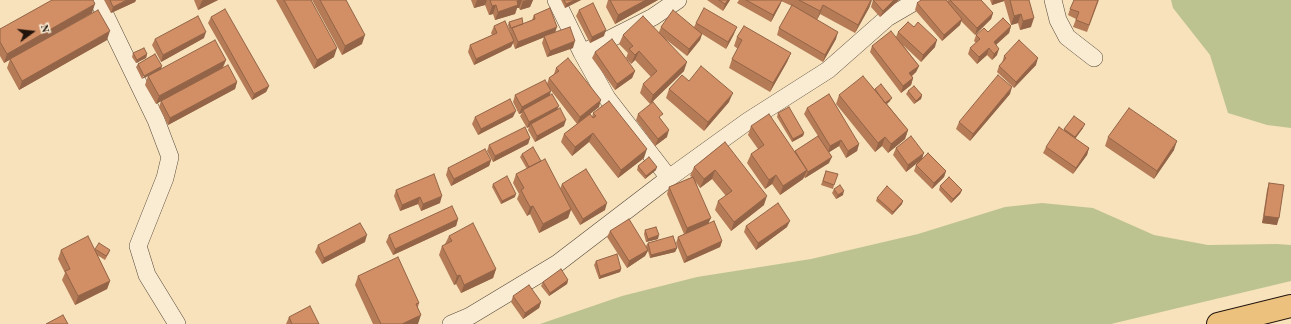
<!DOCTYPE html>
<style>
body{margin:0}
#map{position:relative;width:1291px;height:324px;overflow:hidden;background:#f7e2bc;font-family:"Old Standard TT",serif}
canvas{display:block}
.north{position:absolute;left:12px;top:12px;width:40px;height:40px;-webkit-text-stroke:3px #faecd3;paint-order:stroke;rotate:75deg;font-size:11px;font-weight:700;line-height:16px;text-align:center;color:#22140c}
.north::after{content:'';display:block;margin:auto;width:14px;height:18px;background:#22140c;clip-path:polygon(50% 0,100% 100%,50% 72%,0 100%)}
</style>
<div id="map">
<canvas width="1291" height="324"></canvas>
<div class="north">N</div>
</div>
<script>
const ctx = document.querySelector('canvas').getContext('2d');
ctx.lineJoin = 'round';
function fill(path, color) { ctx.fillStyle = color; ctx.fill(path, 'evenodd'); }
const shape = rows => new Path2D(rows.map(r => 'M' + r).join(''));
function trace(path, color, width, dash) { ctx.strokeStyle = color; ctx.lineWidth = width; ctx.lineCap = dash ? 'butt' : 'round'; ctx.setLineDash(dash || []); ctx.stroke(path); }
const green = shape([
 [1171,0,1291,0,1291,128,1267,125,1228,113,1210,55,1173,8],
 [1042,203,1093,208,1154,235,1208,245,1277,244,1291,245,1291,281,1111,324,540,324,622,296,697,277,811,259,918,234,1005,207]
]);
const street = shape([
 [98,0,156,120,170,157,165,178,138,246,147,275,177,324],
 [556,0,582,53,607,98,669,178],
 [1053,0,1058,20,1067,37,1094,58],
 [582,53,653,17,678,0],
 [451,324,470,316,558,263,669,178,748,121,828,70,887,18,911,4,915,0]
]);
const highway = shape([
 [1218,324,1291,306]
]);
const wall = shape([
 [104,0,136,0,135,2,111,13],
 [194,0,218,0,198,10],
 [276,0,311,0,334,57,314,69],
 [312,0,346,0,362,44,342,55],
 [471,0,533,0,530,7,520,10,519,8,517,8,515,14,495,20,493,14,489,15,485,5,474,8],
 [561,0,581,0,565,8],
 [608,0,658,0,615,24,606,7],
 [707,0,730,0,723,11],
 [739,0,872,0,869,8,855,33,820,14,817,20,836,39,823,62,777,35,779,28,792,6,781,1,780,5,771,22,737,3],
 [873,0,899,0,880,17,871,7],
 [948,0,981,0,993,13,991,19,975,35,961,21,960,25,942,41,915,10,917,3,947,1],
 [990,0,1029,0,1031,27,1020,30,1018,23,1011,25,1004,1,992,5],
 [1099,0,1087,32,1073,27,1076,19,1068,15,1070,9],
 [579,10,604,36,590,43,576,16],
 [92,13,4,63,0,56,0,29],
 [534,15,573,48,547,57,542,43,544,37,515,49,513,43,511,47,474,65,468,52,470,45,492,35,491,33,494,26,510,33,511,31,510,32,508,25,509,22,523,24,532,20],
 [211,17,269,86,266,92,252,100,208,23],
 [696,23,734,34,726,49,702,34,700,40,687,56,664,38,684,71,650,104,640,93,643,84,651,77,635,60,631,64,626,58,628,53,619,44,623,35,659,32,661,27,694,27],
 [1011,26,1009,33,996,45,997,55,992,60,987,55,977,64,968,54,970,48,976,43,974,41,976,35],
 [898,32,935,47,921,62,903,45,919,66,916,72,912,76,913,78,911,85,901,93,870,52,872,46,896,37],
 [737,37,791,53,787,62,770,92,729,68,732,59,738,49,734,46],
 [204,38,161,62,152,45,155,39],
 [107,40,19,90,7,68,10,59],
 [595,52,635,71,632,78,615,90,592,58],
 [133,53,147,54,146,58,136,63,132,57],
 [155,54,142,79,136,67,138,64],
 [1004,56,1036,65,1014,88,997,72,999,66,1002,63],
 [226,60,223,68,237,82,235,89,168,125,159,107,161,101,156,104,145,85,148,76],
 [556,68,599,107,590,114,592,117,593,113,644,158,618,178,589,142,572,156,561,142,564,134,577,124,549,88,550,95,557,109,564,126,535,142,528,130,529,127,527,128,520,116,522,113,519,114,513,102,515,95,547,84,549,78,554,74],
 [689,81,729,102,704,131,666,98,669,89],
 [875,89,890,101,887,104,908,130,905,139,888,153,882,146,875,152,836,104,839,95],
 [908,91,922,95,921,99,914,104,906,94],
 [1010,94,970,141,956,129,959,122],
 [807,108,859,144,857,151,846,158,839,146,829,152,829,163,805,178,804,177,803,179,780,195,772,184,765,189,747,163,751,154,758,149,748,135,751,126,794,152,795,151,818,136,804,114],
 [778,113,804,133,803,136,792,142,777,117],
 [638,114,661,119,667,137,655,146,636,120],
 [475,117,513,117,478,135,472,124],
 [1083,128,1075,139,1089,148,1087,155,1073,174,1043,153,1046,147,1064,131,1064,129],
 [1108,137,1174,150,1154,179,1105,146],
 [530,138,528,144,493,162,487,151,489,145],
 [725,142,764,205,731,231,715,210,718,201,726,196,712,179,700,188,696,182,709,223,722,241,720,247,684,263,676,243,678,237,684,234,667,194,669,187,692,177,690,176,694,167],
 [896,148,922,159,906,172,893,155],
 [522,154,541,161,560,189,562,184,605,210,580,225,571,210,568,218,539,233,530,214,527,216,517,199,519,194,513,183,516,174,527,169,520,157],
 [491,160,489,166,451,186,446,175,448,168],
 [916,165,946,171,944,177,932,189,914,171],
 [638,166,656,170,645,179,637,170],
 [826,171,834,185,833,189,821,185],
 [1269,183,1277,225,1262,223,1267,190],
 [493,184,515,197,501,204,492,187],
 [940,186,962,190,960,194,951,203,939,190],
 [834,189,843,195,836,199,832,193],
 [396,190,440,203,421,211,418,204,400,211,394,196],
 [877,198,902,204,892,215,876,201],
 [458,219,456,226,393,255,386,242,389,235],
 [746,226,787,227,756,250,744,232],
 [645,230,658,239,646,242,644,234],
 [610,231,647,248,646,246,648,243,677,248,675,252,650,258,648,251,645,256,627,268,607,237],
 [449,236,496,269,493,278,461,293,456,284,454,285,439,255,442,246,445,244],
 [365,242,322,264,315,252,318,245],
 [61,250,110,250,109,253,105,260,97,255,110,281,107,289,75,305,62,280,65,273,58,259],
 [596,261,621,269,620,272,599,279,594,265],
 [358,276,419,303,418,307,418,324,373,324,355,285],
 [568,280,567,284,549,296,541,286,543,282],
 [513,296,541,302,539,308,523,319,511,302],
 [289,317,319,324,286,324]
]);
const shadedWall = shape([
 [127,0,136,0,135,2,111,13,113,7],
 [203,0,218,0,198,10,202,1],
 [477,0,487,0,485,5,474,8],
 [519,0,522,0,519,8,517,8,515,14,495,20,498,12],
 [527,0,533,0,530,7,520,10,523,1],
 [575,0,581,0,565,8,566,4],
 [646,0,658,0,615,24,618,15],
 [728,0,730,0,723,11,725,4],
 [782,0,780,5,771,22,773,15],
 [872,0,869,8,855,33,858,25],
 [894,0,899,0,880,17,883,11],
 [993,0,1004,0,1004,1,992,5],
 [95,4,92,13,4,63,7,54],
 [496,5,493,14,489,15,492,6],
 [823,5,820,14,817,20,820,11],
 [993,13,991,19,975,35,977,28],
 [1021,14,1018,23,1011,25,1014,16],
 [1034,18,1031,27,1020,30,1023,21],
 [962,19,960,25,942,41,944,35],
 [1011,26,1009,33,991,49,994,42],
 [557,27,555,33,515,49,518,42],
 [737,27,734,34,726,49,728,42],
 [606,30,604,36,590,43,592,37],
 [110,31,107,40,19,90,22,81],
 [206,32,204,38,161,62,163,55],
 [838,32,836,39,823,62,825,55],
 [702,34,700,40,687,56,689,49],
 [365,35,362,44,342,55,345,46],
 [937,40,935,47,921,62,923,55],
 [514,41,511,47,474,65,476,59],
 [575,41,573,48,547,57,550,51],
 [337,48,334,57,314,69,317,60],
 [989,48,987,55,977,64,979,57],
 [999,49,997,55,992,60,994,54],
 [639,51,635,60,631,64,635,55],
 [791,53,787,62,770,92,773,83],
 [147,54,146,58,136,63,137,60],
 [1038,58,1036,65,1014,88,1016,82],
 [226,60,222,68,156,104,159,96],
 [687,62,684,71,650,104,653,95],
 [162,66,161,70,142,79,144,76],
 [919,66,916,72,907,80,909,73],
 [635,71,632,78,615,90,617,84],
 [913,78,911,85,901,93,903,86],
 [237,82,235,89,168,125,170,118],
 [269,86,266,92,252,100,254,94],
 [1012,87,1010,94,970,141,973,134],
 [551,91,549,98,523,110,522,113,519,114,522,107],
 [733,93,729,102,704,131,708,122],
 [922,95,921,99,914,104,916,101],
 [892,98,890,101,883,107,884,103],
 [601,100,599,107,577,124,580,117],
 [559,106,556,112,531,124,529,127,527,128,529,122],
 [516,111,513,117,478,135,481,129],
 [566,120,564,126,535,142,537,136],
 [1085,124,1083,128,1074,140,1075,137],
 [669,130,667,137,655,146,658,139],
 [908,130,905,139,888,153,891,144],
 [593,133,589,142,572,156,575,147],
 [804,133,803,136,792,142,793,139],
 [885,137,882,146,875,152,878,143],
 [530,138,528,144,493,162,495,156],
 [841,140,839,146,828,153,830,146],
 [1177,141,1174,150,1154,179,1157,171],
 [859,144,857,151,846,158,848,151],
 [1089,148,1087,155,1073,174,1076,168],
 [647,149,644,158,618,178,621,170],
 [924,153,922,159,906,172,908,165],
 [832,157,829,163,805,178,808,172],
 [491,160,489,166,451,186,454,179],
 [657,167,656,170,645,179,646,176],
 [715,170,712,179,700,188,704,179],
 [807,170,803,179,780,195,783,186],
 [946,171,944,177,932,189,934,183],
 [776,175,772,184,765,189,769,180],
 [962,190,960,194,951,203,953,199],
 [844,191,843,195,836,199,838,195],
 [516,194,515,197,501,204,502,201],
 [442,196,440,203,421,211,423,204],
 [767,196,764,205,731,231,734,222],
 [420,197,418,204,400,211,402,205],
 [903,201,902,204,892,215,893,212],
 [607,203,605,210,580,225,583,219],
 [533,206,530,214,527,216,530,207],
 [571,209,568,218,539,233,543,224],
 [1264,216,1279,218,1277,225,1262,223],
 [711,218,708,224,685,235,687,228],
 [458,219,456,226,393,255,395,249],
 [790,221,787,227,756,250,758,243],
 [367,235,365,242,322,264,324,258],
 [659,235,658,239,646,242,648,239],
 [722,241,720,247,684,263,687,257],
 [677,248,675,252,650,258,651,255],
 [648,250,645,256,627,268,629,261],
 [496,269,493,278,461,293,464,285],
 [621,269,620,272,599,279,600,276],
 [460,275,456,284,454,285,457,276],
 [568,280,567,284,549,296,550,293],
 [110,281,107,289,75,305,78,296],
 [541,302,539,308,523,319,525,313],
 [421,315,418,324,402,324]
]);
const building = shape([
 [52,0,93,0,95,4,7,54,0,42,0,29,52,0],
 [110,0,127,0,113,7,110,0],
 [284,0,311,0,337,48,317,60,284,0],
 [320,0,346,0,365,35,345,46,320,0],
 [490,0,519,0,517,1,518,5,498,12,496,5,492,6,490,0],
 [564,0,575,0,566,4,564,0],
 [610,0,646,0,618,15,610,0],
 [719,0,728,0,725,4,719,0],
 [746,0,782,0,773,15,746,0],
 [799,0,871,0,858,25,823,5,820,11,799,0],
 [873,0,894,0,883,11,873,0],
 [921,0,946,0,962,19,944,35,917,3,921,0],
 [950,0,981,0,993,13,977,28,950,0],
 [1010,0,1029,0,1034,18,1023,21,1021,14,1014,16,1010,0],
 [1074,0,1098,0,1089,25,1076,20,1079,12,1070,9,1074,0],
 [593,3,606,30,592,37,579,10,593,3],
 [792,5,838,32,825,55,779,28,792,5],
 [550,8,557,27,518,42,512,28,535,19,534,15,550,8],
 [704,8,737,27,728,42,696,23,704,8],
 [225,9,269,86,254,94,211,17,225,9],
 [98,10,110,31,22,81,10,59,98,10],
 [673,10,702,34,689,49,661,27,673,10],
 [198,16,206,32,163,55,155,39,198,16],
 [643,16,687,62,653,95,643,84,657,71,639,51,635,55,629,49,633,46,623,35,643,16],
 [522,18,523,24,511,28,509,22,522,18],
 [1003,18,1011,26,994,42,999,49,994,54,989,48,979,57,970,48,980,39,976,35,984,28,988,32,1003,18],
 [505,21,514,41,476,59,470,45,497,33,494,26,505,21],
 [908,22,914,27,918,22,937,40,923,55,898,32,908,22],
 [744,26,791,53,773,83,732,59,742,40,737,37,744,26],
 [570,27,575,41,550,51,544,36,570,27],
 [891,31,919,66,909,73,913,78,903,86,872,46,891,31],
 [612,39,635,71,617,84,595,52,612,39],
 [215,40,226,60,159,96,148,76,215,40],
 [1019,40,1038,58,1016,82,999,66,1006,58,1004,56,1019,40],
 [144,48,147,54,137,60,133,53,144,48],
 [155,54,162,66,144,76,138,64,155,54],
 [568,58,601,100,580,117,549,78,559,71,556,68,568,58],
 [228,65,237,82,170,118,161,101,228,65],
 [701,66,733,93,708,122,669,89,682,75,689,81,701,66],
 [998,75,1012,87,973,134,959,122,998,75],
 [863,76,908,130,891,144,885,137,878,143,839,95,863,76],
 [545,80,551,91,522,107,515,95,545,80],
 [881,84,892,98,885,103,875,89,881,84],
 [914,86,922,95,916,101,908,91,914,86],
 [552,94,559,106,529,122,523,110,552,94],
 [829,94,859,144,848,151,841,140,830,146,807,108,829,94],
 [510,99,516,111,481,129,475,117,510,99],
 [609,101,647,149,621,170,593,133,575,147,564,134,590,114,593,118,596,116,593,113,609,101],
 [653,102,663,114,659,117,669,130,658,139,638,114,653,102],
 [789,107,804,133,793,139,778,113,789,107],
 [560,108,566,120,537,136,531,124,560,108],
 [1129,108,1177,141,1157,171,1108,137,1129,108],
 [769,114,807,170,783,186,776,175,769,180,751,154,764,145,751,126,769,114],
 [1074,116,1085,124,1075,137,1064,129,1074,116],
 [525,127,530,138,495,156,489,145,525,127],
 [1059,127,1089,148,1076,168,1046,147,1059,127],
 [818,136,832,157,808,172,795,151,818,136],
 [911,136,924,153,908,165,896,148,911,136],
 [725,142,767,196,734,222,718,201,732,191,715,170,704,179,694,167,725,142],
 [533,147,541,161,529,167,522,154,533,147],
 [485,149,491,160,454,179,448,168,485,149],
 [928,153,946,171,934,183,916,165,928,153],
 [649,157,657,167,646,176,638,166,649,157],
 [545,159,571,209,543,224,533,206,530,207,521,190,524,188,516,174,545,159],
 [586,169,607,203,583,219,562,184,586,169],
 [826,171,838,174,834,185,823,181,826,171],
 [434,174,442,196,423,204,420,197,402,205,396,190,434,174],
 [507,176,516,194,502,201,493,184,507,176],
 [693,177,711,218,687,228,669,187,693,177],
 [949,177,962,190,953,199,940,186,949,177],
 [1269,183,1284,185,1279,218,1264,216,1269,183],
 [840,185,844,191,838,195,834,189,840,185],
 [887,186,903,201,893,212,877,198,887,186],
 [778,203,790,221,758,243,746,226,778,203],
 [452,206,458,219,395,249,389,235,452,206],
 [629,219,648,250,629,261,610,231,629,219],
 [714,221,722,241,687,257,678,237,714,221],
 [360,223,367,235,324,258,318,245,360,223],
 [473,223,496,269,464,285,460,275,457,276,442,246,452,241,449,236,473,223],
 [656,227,659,235,648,239,645,230,656,227],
 [88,236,110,281,78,296,65,271,70,269,61,250,88,236],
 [673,236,677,248,651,255,648,243,673,236],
 [99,243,110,250,106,256,95,249,99,243],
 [617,254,621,269,600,276,596,261,617,254],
 [398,257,419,303,416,304,421,315,402,324,381,324,358,276,398,257],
 [561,269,568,280,550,293,543,282,561,269],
 [529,285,541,302,525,313,513,296,529,285],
 [310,306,319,324,292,324,289,317,310,306],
 [63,315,68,324,46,324,63,315]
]);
fill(green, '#bdc390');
trace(street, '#574838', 18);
trace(highway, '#22140c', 24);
trace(street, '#faecd3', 17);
trace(highway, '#ecc17e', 22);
fill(wall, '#b57b57');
fill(shadedWall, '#936447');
fill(building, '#d28f65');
trace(building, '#936447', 1);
</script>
